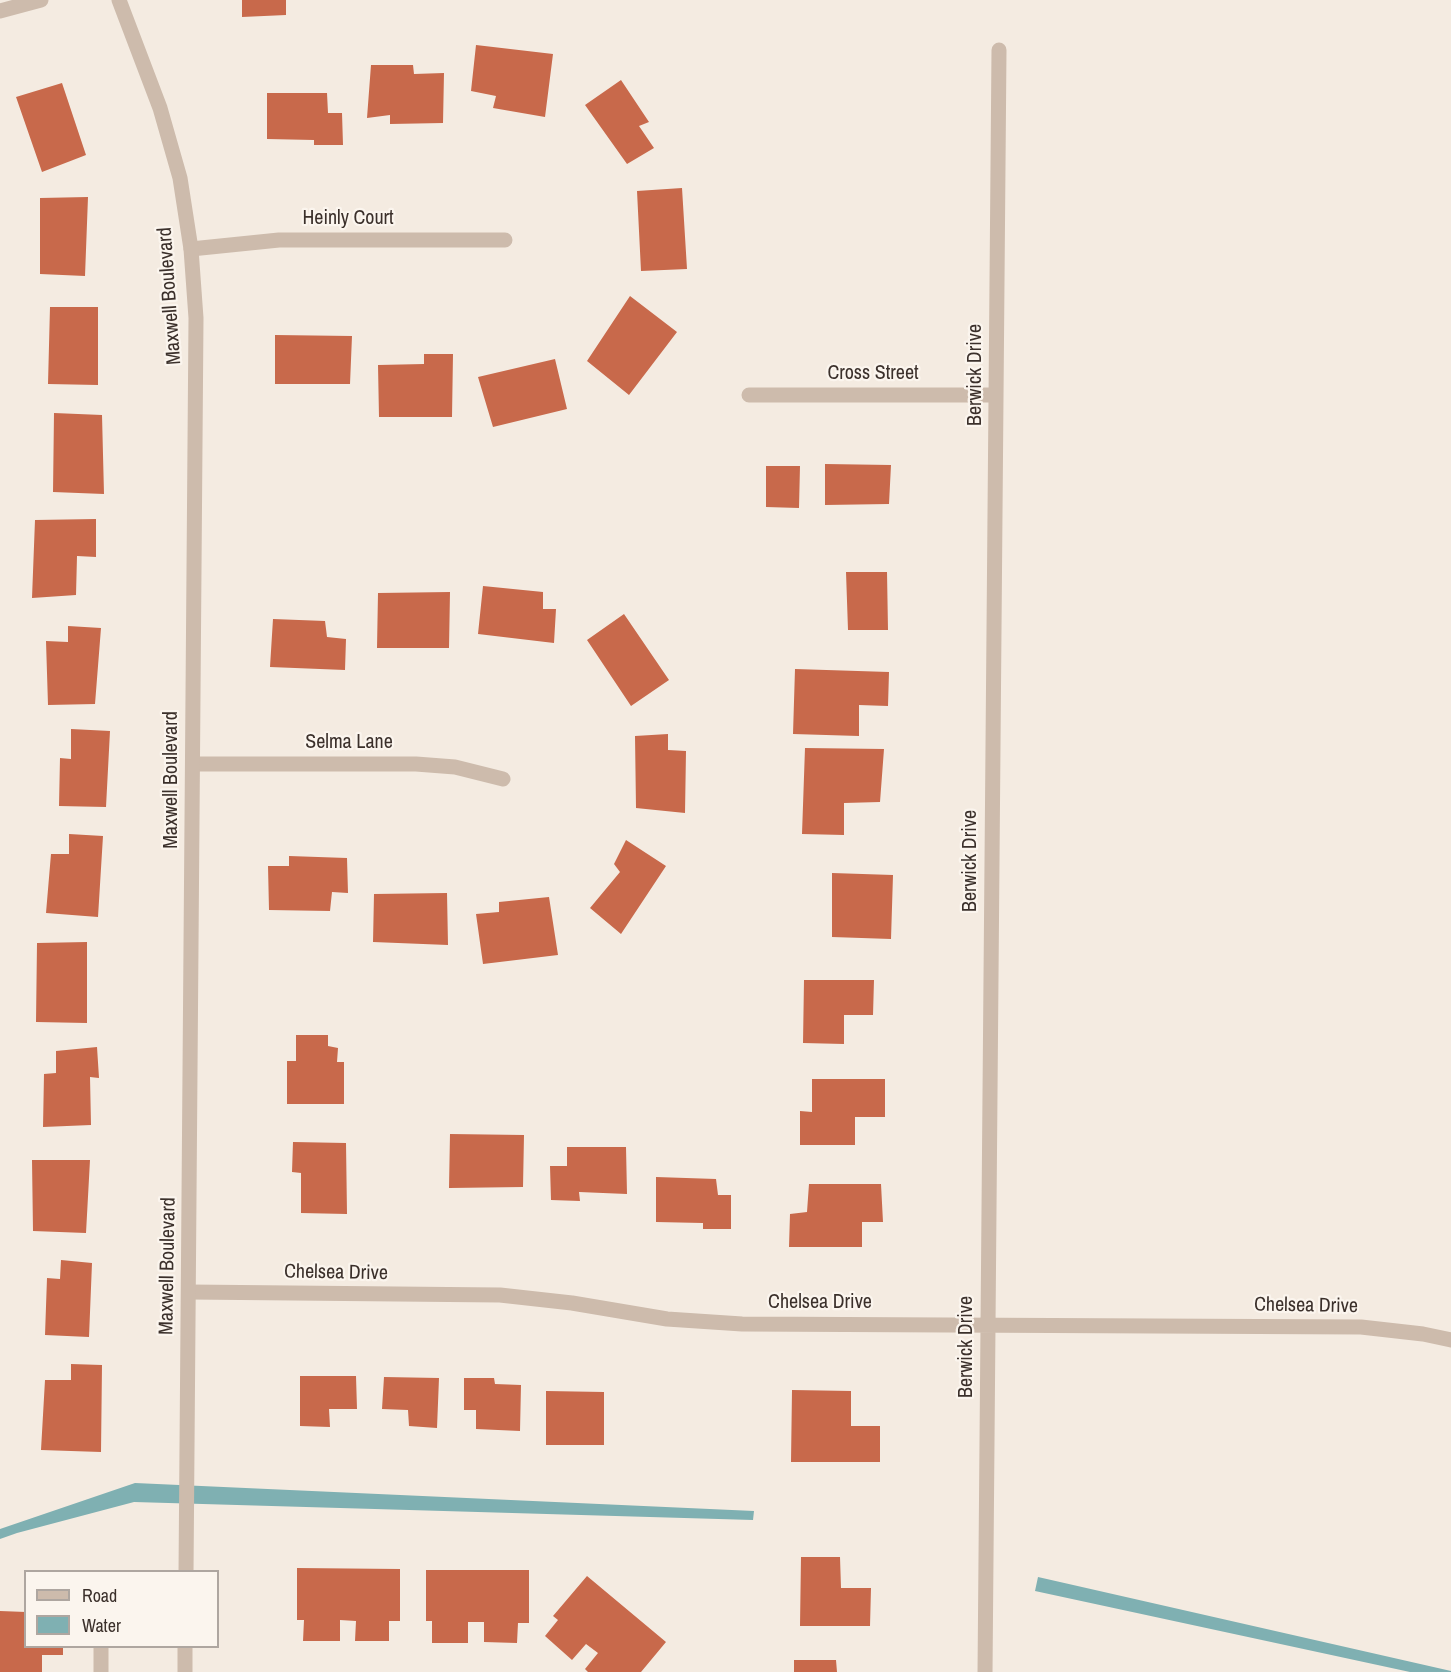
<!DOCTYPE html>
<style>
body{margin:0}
#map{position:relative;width:1451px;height:1672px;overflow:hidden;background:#f4ebe1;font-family:"Archivo Narrow",sans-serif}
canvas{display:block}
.legend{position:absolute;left:24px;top:1570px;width:195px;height:78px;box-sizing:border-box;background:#fbf5ee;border:2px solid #aea6a0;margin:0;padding:8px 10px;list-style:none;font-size:18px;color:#3b302b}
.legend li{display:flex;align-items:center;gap:12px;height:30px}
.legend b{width:30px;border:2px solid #aea6a0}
</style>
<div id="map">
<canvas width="1451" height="1672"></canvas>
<ul class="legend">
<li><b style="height:8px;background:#cdbbac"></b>Road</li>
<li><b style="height:16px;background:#7fb0b2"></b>Water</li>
</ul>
</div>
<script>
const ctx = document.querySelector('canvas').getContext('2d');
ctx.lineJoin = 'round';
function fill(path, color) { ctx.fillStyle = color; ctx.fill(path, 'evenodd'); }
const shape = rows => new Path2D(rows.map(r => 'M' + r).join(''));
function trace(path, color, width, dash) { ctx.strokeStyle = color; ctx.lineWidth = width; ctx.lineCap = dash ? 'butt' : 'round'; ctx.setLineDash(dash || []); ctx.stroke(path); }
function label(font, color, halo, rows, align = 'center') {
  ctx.font = font + ' "Archivo Narrow",sans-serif'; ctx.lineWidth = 4.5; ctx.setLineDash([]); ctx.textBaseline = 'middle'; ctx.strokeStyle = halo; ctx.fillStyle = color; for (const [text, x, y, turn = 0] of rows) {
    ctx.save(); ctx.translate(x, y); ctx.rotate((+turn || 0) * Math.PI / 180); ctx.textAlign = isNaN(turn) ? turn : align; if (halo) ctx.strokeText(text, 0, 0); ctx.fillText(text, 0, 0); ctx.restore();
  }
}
const water = shape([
 [135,1483,754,1511,753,1520,134,1502,17,1533,0,1539,0,1529],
 [1038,1577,1451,1671,1451,1672,1410,1672,1035,1591]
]);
const building = shape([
 [242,0,286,0,286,15,242,17],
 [476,45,553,54,545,117,493,108,496,96,471,91],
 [371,65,413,65,414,74,444,73,443,123,390,124,390,115,367,118],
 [621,80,649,122,639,126,654,148,627,164,585,105],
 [62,83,86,155,42,172,16,97],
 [267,93,327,93,328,113,342,113,343,145,314,145,314,140,267,139],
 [682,188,687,269,641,271,637,191],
 [88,197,85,276,40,274,40,198],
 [630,296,677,332,629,395,587,361],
 [50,307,98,307,98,385,48,384],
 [275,335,352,336,350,384,275,384],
 [424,354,453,354,452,417,379,417,378,365,424,364],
 [555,359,567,409,493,427,478,377],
 [54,413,102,415,104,494,53,492],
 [825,464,891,465,889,504,825,505],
 [766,466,800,466,799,508,766,507],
 [96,519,96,557,77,556,76,595,32,598,35,520],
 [846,572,887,572,888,630,848,630],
 [483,586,543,592,543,609,556,609,554,643,478,634],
 [450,592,449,648,377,648,378,593],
 [624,614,669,680,631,706,587,640],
 [273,619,325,621,327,637,346,639,345,670,270,667],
 [68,626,101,628,95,704,48,705,46,641,68,642],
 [795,669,889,672,888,706,859,705,859,736,793,734],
 [71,729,110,731,106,807,59,806,60,758,71,759],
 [668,734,668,750,686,751,685,813,636,808,635,736],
 [805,748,884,749,880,802,844,803,844,835,802,834],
 [69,834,103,836,98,917,46,913,51,854,69,854],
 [626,840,666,866,621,934,590,908,620,872,614,864],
 [289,856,347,858,348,893,332,892,330,911,269,910,268,866,289,866],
 [832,873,893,875,891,939,832,937],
 [447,893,448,945,373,942,374,894],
 [549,897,558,955,483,964,476,914,499,912,499,902],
 [87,942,87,1023,36,1022,37,943],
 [804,980,874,980,873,1015,844,1015,844,1044,803,1043],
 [296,1035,328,1035,328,1046,338,1048,337,1062,344,1062,344,1104,287,1104,287,1061,296,1061],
 [97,1047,99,1078,90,1077,91,1125,43,1127,44,1074,56,1073,56,1051],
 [812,1079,885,1079,885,1117,855,1117,855,1145,800,1145,800,1111,812,1112],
 [450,1134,524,1135,523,1187,449,1188],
 [293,1142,346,1143,347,1214,301,1213,301,1173,292,1172],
 [567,1147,626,1147,627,1194,579,1192,580,1201,551,1200,550,1166,567,1166],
 [32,1160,90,1160,86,1233,33,1231],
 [656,1177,716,1179,718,1195,731,1195,731,1229,703,1229,703,1223,656,1222],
 [809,1184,881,1184,883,1222,862,1222,862,1247,789,1247,790,1214,807,1212],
 [61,1260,92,1263,89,1337,45,1335,47,1278,60,1279],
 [71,1364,102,1365,101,1452,41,1450,45,1380,71,1380],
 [300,1376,356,1376,357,1409,329,1409,330,1427,300,1426],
 [384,1377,439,1378,437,1428,409,1426,408,1410,382,1409],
 [464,1378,494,1378,495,1384,521,1385,520,1431,476,1429,476,1410,464,1410],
 [792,1390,851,1391,851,1426,880,1426,880,1462,791,1462],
 [546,1391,604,1392,604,1445,546,1445],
 [801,1557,840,1557,841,1588,871,1588,870,1626,800,1626],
 [297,1568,400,1569,400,1621,389,1621,389,1641,355,1641,356,1621,340,1620,340,1641,303,1641,304,1620,297,1620],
 [426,1570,529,1570,529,1623,518,1623,517,1643,484,1642,484,1622,468,1622,468,1643,432,1643,432,1621,426,1621],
 [587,1576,666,1642,641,1672,588,1672,585,1669,598,1653,586,1644,572,1660,545,1636,558,1620,553,1616],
 [0,1611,26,1612,26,1646,63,1646,63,1655,42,1655,42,1672,0,1672],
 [794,1660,836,1660,837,1672,794,1672]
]);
const minor = shape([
 [0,11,41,0],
 [191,249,279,240,505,240],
 [749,395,996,395],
 [194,764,416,764,455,767,503,779],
 [189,1292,500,1295,572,1303,667,1319,742,1324,1361,1327,1423,1334,1451,1340],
 [101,1646,101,1672],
 [985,1672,999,50]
]);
const tertiary = shape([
 [119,0,160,108,180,178,191,249,196,318,186,1572],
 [185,1672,185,1646]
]);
const streetNames = [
 ["Heinly Court",348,219],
 ["Maxwell Boulevard",170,296,-94],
 ["Cross Street",873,374],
 ["Berwick Drive",976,375,-90],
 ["Selma Lane",349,743],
 ["Maxwell Boulevard",172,780,-90],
 ["Berwick Drive",971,861,-90],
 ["Maxwell Boulevard",168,1266,-89],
 ["Chelsea Drive",336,1273,1],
 ["Chelsea Drive",820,1303],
 ["Chelsea Drive",1306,1306,1],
 ["Berwick Drive",967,1347,-90]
];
fill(water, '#7fb0b2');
fill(building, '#c8694b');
trace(minor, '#cdbbac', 15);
trace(tertiary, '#cdbbac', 15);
label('20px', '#3b302b', '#fbf5ee', streetNames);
</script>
